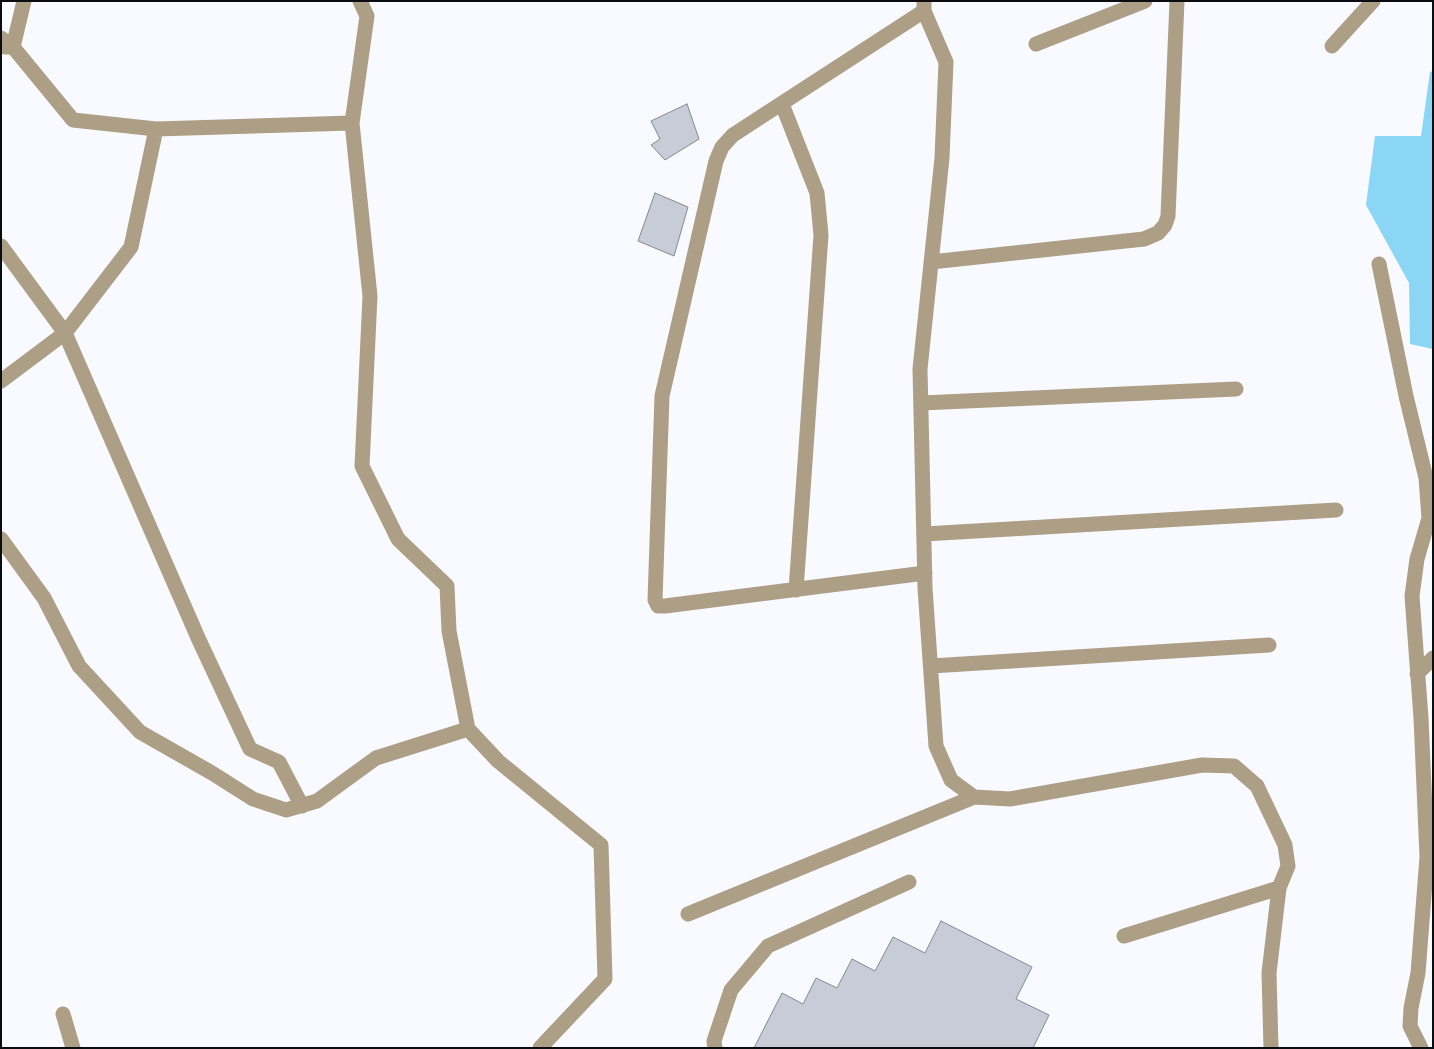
<!DOCTYPE html>
<style>
body{margin:0}
#map{position:relative;width:1434px;height:1049px;overflow:hidden;background:#f8faff;font-family:Overpass,sans-serif}
canvas{display:block}
.frame{position:absolute;inset:0;border:2px solid #0a0c0f;pointer-events:none}
</style>
<div id="map">
<canvas width="1434" height="1049"></canvas>
<div class="frame"></div>
</div>
<script>
const ctx = document.querySelector('canvas').getContext('2d');
ctx.lineJoin = 'round';
function fill(path, color) { ctx.fillStyle = color; ctx.fill(path, 'evenodd'); }
const shape = rows => new Path2D(rows.map(r => 'M' + r).join(''));
function trace(path, color, width, dash) { ctx.strokeStyle = color; ctx.lineWidth = width; ctx.lineCap = dash ? 'butt' : 'round'; ctx.setLineDash(dash || []); ctx.stroke(path); }
const water = shape([
 [1433,71,1433,349,1410,344,1409,283,1366,205,1375,136,1421,136,1430,72]
]);
const building = shape([
 [687,104,699,139,665,160,651,145,660,139,651,121,687,104],
 [655,193,688,207,674,256,638,241,655,193],
 [941,921,1032,967,1016,999,1049,1015,1033,1048,754,1048,782,993,803,1004,816,978,837,988,852,959,875,971,893,937,925,953,941,921]
]);
const lane = shape([
 [63,1014,73,1048],
 [715,1048,714,1041,731,990,768,946,909,882]
]);
const street = shape([
 [360,1,367,16,352,123,370,296,362,466,398,539,447,586,449,631,468,729,498,761,601,845,605,979,540,1048],
 [924,1,924,11,946,62,942,158,920,369,925,588,936,746,951,780,974,797,1010,799,1202,765,1234,766,1257,786,1285,845,1288,866,1279,888,1269,973,1271,1048],
 [924,11,733,135,722,147,716,161,662,396,655,600,658,606,665,606,925,573],
 [1,38,13,47,73,120,156,129,131,247,65,333,1,381],
 [1036,44,1145,1],
 [1332,46,1373,1],
 [5,47,13,47,24,1],
 [782,104,817,193,821,235,796,590],
 [156,129,352,123],
 [1,246,65,333,199,640,250,749,279,762,302,806],
 [931,262,1144,239,1158,233,1165,225,1168,216,1177,1],
 [1379,264,1406,396,1426,478,1429,518,1417,559,1412,596,1421,718,1427,857,1418,973,1411,1008,1410,1026,1421,1048],
 [921,403,1236,389],
 [924,534,1336,510],
 [1,539,44,598,79,666,140,732,212,773,253,799,286,810,317,801,376,758,468,729],
 [931,666,1269,645],
 [1417,674,1433,658],
 [688,914,974,797],
 [1124,936,1279,888]
]);
fill(water, '#8cd6f5');
fill(building, '#c7ccd6');
trace(building, '#838891', 1);
trace(lane, '#ad9e86', 15);
trace(street, '#ad9e86', 15);
</script>
